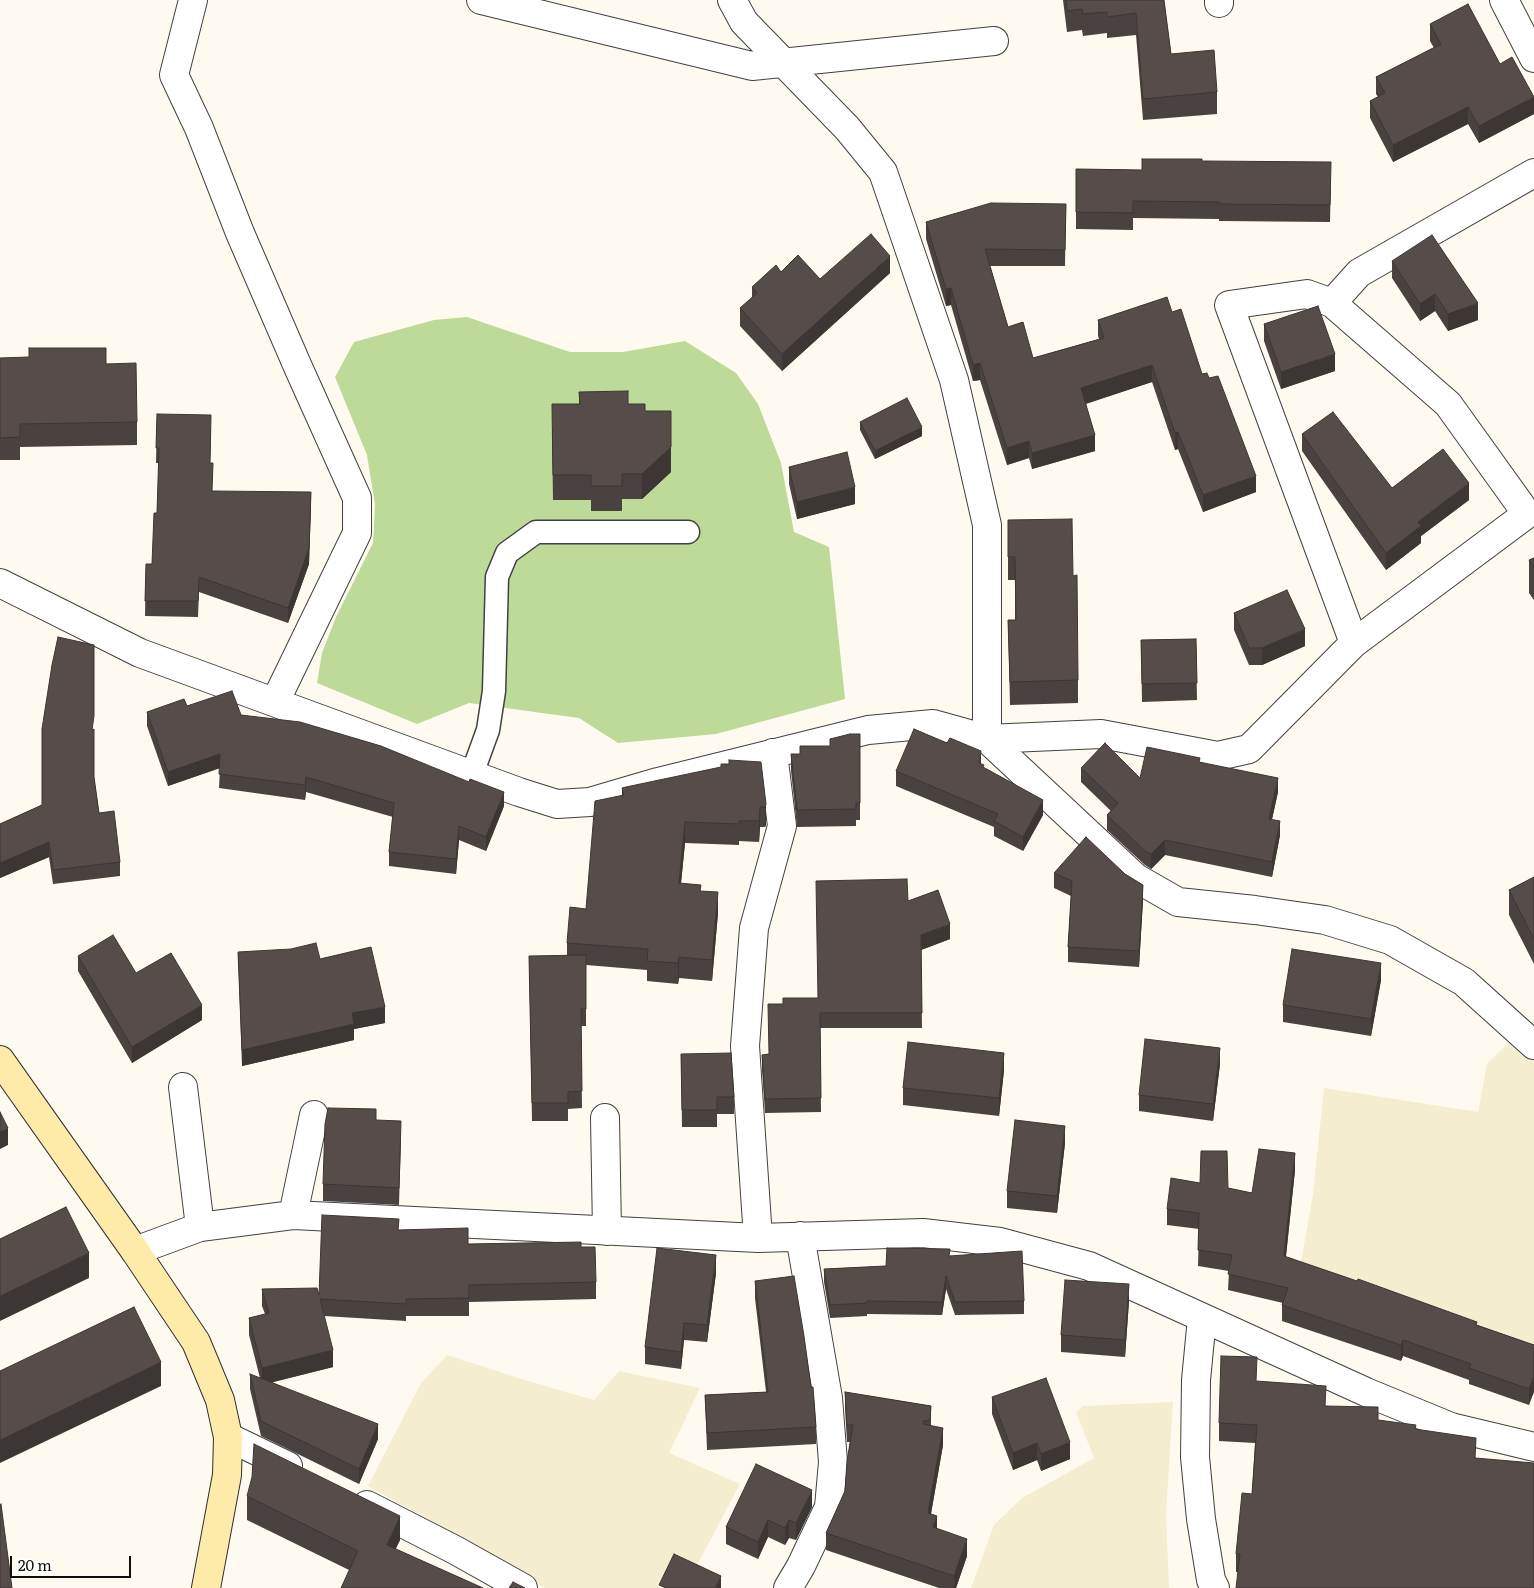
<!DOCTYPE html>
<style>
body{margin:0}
#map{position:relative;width:1534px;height:1588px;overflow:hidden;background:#fffaef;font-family:Literata,serif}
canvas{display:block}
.scale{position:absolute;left:10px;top:1556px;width:121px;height:22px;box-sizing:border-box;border:2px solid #0e0e0e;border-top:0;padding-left:6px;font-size:15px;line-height:18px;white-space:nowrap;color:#0e0e0e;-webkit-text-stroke:4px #fff;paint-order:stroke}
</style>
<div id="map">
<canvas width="1534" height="1588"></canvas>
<div class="scale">20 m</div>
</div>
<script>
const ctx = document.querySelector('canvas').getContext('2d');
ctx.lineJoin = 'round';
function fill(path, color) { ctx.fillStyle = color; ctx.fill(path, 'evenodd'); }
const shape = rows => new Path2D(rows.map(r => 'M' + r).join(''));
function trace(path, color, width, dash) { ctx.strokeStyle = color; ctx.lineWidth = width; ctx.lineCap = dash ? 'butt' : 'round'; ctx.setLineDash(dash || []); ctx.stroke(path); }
const farmland = shape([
 [1512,1039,1534,1059,1534,1345,1301,1262,1313,1194,1324,1088,1478,1112,1487,1064],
 [447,1355,528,1381,594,1400,619,1371,700,1388,669,1453,740,1484,693,1573,669,1565,657,1588,544,1588,462,1538,368,1486,421,1383],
 [1173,1402,1166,1513,1169,1588,971,1588,994,1525,1022,1498,1094,1458,1076,1412,1083,1406]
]);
const forest = shape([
 [467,317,570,352,623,352,685,341,736,373,758,404,781,463,794,532,829,547,845,699,716,734,618,743,579,718,469,703,417,724,317,683,322,653,336,617,373,543,375,505,367,455,335,377,354,342,434,320]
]);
const lane = shape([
 [472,774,488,730,494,691,497,577,507,553,536,532,688,532]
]);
const street = shape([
 [193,0,174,75,199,128,240,233,298,367,357,498,357,533,275,702],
 [481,0,752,66,994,41],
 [732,0,744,22,847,128,883,172,954,380,987,525,987,739,1136,878,1178,902,1255,910,1325,920,1390,940,1464,982,1534,1045],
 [1219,0,1219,3],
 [1504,0,1534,58],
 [1332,303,1307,294,1229,305,1354,643],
 [0,583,140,653,519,792,557,804,590,802,658,782,868,730,933,724,987,739,1101,734,1218,756,1249,749,1354,643,1527,514,1448,404,1332,303,1359,273,1534,173],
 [183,1087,200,1227],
 [605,1118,607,1231],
 [293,1215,314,1115],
 [758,1238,745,1046,754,928,782,826,773,753],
 [135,1251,200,1227,293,1215,758,1238,923,1233,1000,1242,1089,1266,1366,1392,1451,1427,1534,1447],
 [1202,1318,1196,1380,1195,1457,1201,1519,1211,1580,1215,1588],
 [228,1437,288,1466],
 [367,1505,455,1550,523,1588],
 [788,1588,801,1566,829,1507,833,1462,828,1398,800,1236]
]);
const secondary = shape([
 [0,1060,135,1251,196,1342,220,1400,228,1437,227,1475,206,1588]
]);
const wall = shape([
 [1063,0,1164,0,1171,54,1217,92,1217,114,1143,120,1136,35,1107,38,1107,33,1083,36,1082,30,1067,32],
 [1430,24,1500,64,1534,114,1479,143,1468,124,1393,162,1370,118,1370,101,1378,97,1376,94,1376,77,1434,48,1430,41],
 [1202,161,1331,179,1330,222,1219,221,1219,219,1133,218,1133,230,1076,229,1076,169,1142,170],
 [1066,204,1065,266,990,266,1008,327,1033,358,1099,339,1098,336,1098,320,1172,312,1256,492,1203,512,1178,449,1175,450,1152,382,1086,404,1095,451,1032,469,1029,458,1007,465,980,380,973,381,951,305,946,306,926,239,926,222],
 [1392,261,1478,320,1448,331,1435,311,1420,321,1392,278],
 [781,272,820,279,890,273,782,371,740,326,740,308,752,298,752,287],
 [1264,324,1335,371,1281,389,1264,341],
 [0,358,106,364,137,422,137,445,20,447,20,460,0,460],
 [579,392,628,404,645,411,671,472,642,499,622,499,622,511,591,511,591,500,553,500,552,429,579,404],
 [157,414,211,430,210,463,212,491,311,507,309,564,288,623,199,592,198,617,145,616,146,564,152,564,157,513,159,463,156,463],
 [860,422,922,436,875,459,860,430],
 [1302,434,1392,488,1469,500,1421,536,1421,543,1386,570,1302,451],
 [789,467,855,504,797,519,789,484],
 [1008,520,1073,576,1078,680,1078,703,1010,705,1008,620,1015,620,1015,580,1008,580],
 [1534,558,1534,600,1529,593,1529,560],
 [1234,613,1305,646,1262,665,1249,665,1234,630],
 [1196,639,1197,700,1142,702,1141,640],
 [187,706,241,715,504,806,486,851,459,840,456,874,389,866,389,852,393,817,306,792,305,800,219,788,220,768,168,786,147,726,147,712],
 [860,734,860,820,856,820,856,826,797,827,791,771,791,754,800,754,830,746],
 [1200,762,1278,792,1272,819,1280,835,1272,877,1165,855,1151,869,1145,865,1107,830,1107,815,1111,811,1081,782,1081,768,1140,778],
 [981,764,984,768,1043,815,1023,851,994,836,994,827,896,786,896,771],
 [94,777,99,813,120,862,120,876,53,884,49,857,0,878,0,824,42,805],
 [622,788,766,804,766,825,765,827,760,827,759,842,739,841,739,845,685,843,681,883,701,891,718,913,712,981,679,978,678,984,647,981,647,970,586,965,586,1026,581,1026,582,1108,568,1109,568,1121,532,1121,529,956,567,956,567,943,586,909,622,795],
 [1054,873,1143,900,1139,967,1068,962,1068,947,1071,896,1054,888],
 [1534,877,1534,964,1509,915,1509,890],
 [908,901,950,939,921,950,922,1028,820,1028,821,1112,765,1113,762,1069,762,1055,769,1054,783,1004,818,998],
 [238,952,320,959,385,1023,354,1029,354,1040,242,1066],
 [78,956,202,1020,132,1063,78,971],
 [1381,980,1371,1036,1283,1022,1283,1005],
 [681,1054,734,1097,734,1114,717,1114,717,1127,682,1127],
 [1220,1064,1213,1121,1139,1111,1139,1095],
 [1004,1070,999,1116,903,1105,903,1088],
 [376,1120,401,1138,399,1205,323,1201,323,1184],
 [1065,1143,1057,1213,1007,1208,1007,1191],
 [1295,1170,1286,1257,1534,1345,1529,1405,1469,1384,1469,1380,1403,1356,1401,1361,1282,1321,1282,1305,1283,1303,1228,1290,1229,1271,1198,1266,1199,1229,1167,1225,1167,1209,1228,1188,1252,1193],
 [399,1230,468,1244,581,1247,596,1282,596,1299,469,1302,469,1316,406,1316,406,1321,324,1316,333,1367,272,1382,378,1439,359,1484,261,1436,250,1389,250,1374,260,1378,249,1335,249,1318,265,1314,262,1306,262,1289,319,1295],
 [950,1256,1024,1301,1024,1314,955,1315,946,1289,942,1315,867,1314,867,1316,830,1318,824,1282,824,1269,886,1266],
 [716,1273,707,1342,684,1340,681,1369,645,1364,645,1347],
 [755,1281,816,1427,816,1444,707,1450,705,1395,766,1392,755,1298],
 [1129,1301,1125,1357,1061,1352,1061,1335],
 [1257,1381,1326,1406,1378,1420,1416,1429,1476,1458,1238,1572,1236,1572,1236,1554,1252,1494,1255,1443,1219,1441,1219,1423],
 [845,1392,931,1406,931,1426,943,1445,931,1514,937,1529,967,1556,956,1588,939,1588,826,1550,826,1533,845,1491,850,1442,847,1442,845,1409],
 [992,1397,1070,1459,1041,1471,1037,1460,1013,1470,992,1414],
 [247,1496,400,1540,395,1549,349,1570,247,1520],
 [812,1507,796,1540,789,1538,785,1545,768,1537,758,1559,726,1544,726,1527]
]);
const shadedWall = shape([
 [1534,97,1534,114,1479,143,1479,126],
 [1468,107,1468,124,1393,162,1393,145],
 [890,256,890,273,782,371,782,354],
 [951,288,951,305,946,306,946,289],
 [1435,294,1435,311,1420,321,1420,304],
 [1478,303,1478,320,1448,331,1448,314],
 [1335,354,1335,371,1281,389,1281,372],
 [980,363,980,380,973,381,973,365],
 [1152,365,1152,382,1081,405,1081,388],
 [922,427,922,436,875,459,875,451],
 [1178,432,1178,449,1175,450,1175,433],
 [1095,435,1095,451,1032,469,1032,453],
 [1029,441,1029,458,1007,465,1007,448],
 [671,447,671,472,642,499,642,474],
 [1256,476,1256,492,1203,512,1203,495],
 [1469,483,1469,500,1421,536,1421,543,1386,570,1386,553,1418,522],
 [855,487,855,504,797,519,797,502],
 [311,492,309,564,288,623,288,608],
 [1305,629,1305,646,1262,665,1262,648],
 [981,751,981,765,979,763],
 [220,754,220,768,168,786,168,772],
 [306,777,306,792,305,800,305,785],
 [1278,778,1278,792,1269,833,1269,819],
 [504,792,504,806,486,851,486,837],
 [1043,800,1043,815,1023,851,1023,837],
 [766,804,766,825,765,827,765,807],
 [760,807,760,827,759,842,759,821],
 [1280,821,1280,835,1272,877,1272,862],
 [685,822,685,843,679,903,679,883],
 [459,826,459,840,456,874,456,859],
 [1165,840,1165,855,1151,869,1151,854],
 [49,842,49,857,0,878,0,863],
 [1143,885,1143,900,1139,967,1139,951],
 [718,892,718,913,712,981,712,960],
 [950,924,950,939,921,950,921,935],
 [679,957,679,978,678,984,678,963],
 [1381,963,1381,980,1371,1036,1371,1019],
 [202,1005,202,1020,132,1063,132,1047],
 [385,1007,385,1023,354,1029,354,1040,242,1066,242,1050,352,1013],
 [1220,1048,1220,1064,1213,1121,1213,1104],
 [1004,1053,1004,1070,999,1116,999,1098],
 [1065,1126,1065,1143,1057,1213,1057,1196],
 [8,1128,8,1145,0,1149,0,1132],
 [1295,1153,1295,1170,1284,1273,1284,1256],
 [89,1253,89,1278,0,1321,0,1296],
 [716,1255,716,1273,707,1342,707,1325],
 [946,1276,946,1289,942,1315,942,1302],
 [1129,1284,1129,1301,1125,1357,1125,1340],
 [684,1323,684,1340,681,1369,681,1352],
 [1403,1340,1403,1356,1401,1361,1401,1345],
 [333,1350,333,1367,262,1385,262,1368],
 [161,1362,161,1386,0,1463,0,1440],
 [1534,1376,1534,1392,1529,1405,1529,1389],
 [378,1424,378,1439,359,1484,359,1469],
 [943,1428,943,1445,928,1530,928,1513],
 [1070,1442,1070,1459,1041,1471,1041,1454],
 [1037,1443,1037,1460,1013,1470,1013,1453],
 [812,1490,812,1507,796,1540,796,1523],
 [400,1516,400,1540,387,1568,387,1545],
 [937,1516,937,1533,933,1527],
 [768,1520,768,1537,758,1559,758,1542],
 [789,1520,789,1538,785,1545,785,1528],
 [967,1539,967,1556,956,1588,954,1588,954,1576],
 [721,1576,721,1588,715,1588]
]);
const building = shape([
 [1066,0,1164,0,1171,54,1214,50,1217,92,1143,99,1136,13,1107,17,1107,12,1083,14,1082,9,1067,11,1066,0],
 [1468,4,1500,64,1512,57,1534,97,1479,126,1468,107,1393,145,1370,101,1385,93,1376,77,1441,44,1430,24,1468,4],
 [1142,159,1202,159,1202,161,1331,162,1330,205,1219,204,1219,202,1133,201,1133,213,1076,212,1076,169,1142,170,1142,159],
 [991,203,1066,204,1065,250,985,249,1008,327,1023,322,1033,358,1104,338,1098,320,1167,297,1172,312,1181,309,1202,374,1207,373,1209,378,1218,376,1256,476,1203,495,1178,432,1175,433,1152,365,1081,388,1095,435,1032,453,1029,441,1007,448,980,363,973,365,951,288,946,289,926,222,991,203],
 [871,234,890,256,782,354,740,308,757,293,752,287,776,265,781,272,798,255,820,279,871,234],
 [1432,235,1478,303,1448,314,1435,294,1420,304,1392,261,1432,235],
 [1318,306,1335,354,1281,372,1264,324,1318,306],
 [29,348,106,348,106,364,136,363,137,422,20,424,20,437,0,438,0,358,29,357,29,348],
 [628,391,628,404,645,404,645,411,671,411,671,447,642,474,622,474,622,486,591,486,591,475,553,475,552,404,580,404,579,392,628,391],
 [907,398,922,427,875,451,860,422,907,398],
 [1333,412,1392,488,1443,449,1469,483,1418,522,1421,526,1386,553,1302,434,1333,412],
 [157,414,211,415,210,463,213,463,212,491,311,492,309,548,288,608,199,577,198,601,145,601,146,564,152,564,154,513,157,513,159,448,156,448,157,414],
 [847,452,855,487,797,502,789,467,847,452],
 [1072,519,1073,576,1077,575,1078,680,1010,682,1008,620,1016,620,1015,557,1008,557,1008,520,1072,519],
 [1534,558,1534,568,1529,560,1534,558],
 [1287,590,1305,629,1262,648,1249,648,1234,613,1287,590],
 [58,637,94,645,94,716,92,730,94,729,94,777,99,813,114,811,120,862,53,870,49,842,0,863,0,824,42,805,42,729,52,665,58,637],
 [1196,639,1197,683,1142,684,1141,640,1196,639],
 [232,691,241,715,300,722,381,746,469,782,470,779,504,792,486,837,459,826,456,859,389,852,394,803,306,777,305,785,219,774,220,754,168,772,147,712,184,699,187,706,232,691],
 [914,729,947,743,950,738,981,751,979,763,984,765,983,767,1043,800,1023,837,994,821,998,814,896,771,914,729],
 [850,734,860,734,860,803,856,803,856,809,797,810,791,754,800,754,800,746,830,746,830,739,850,734],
 [1105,743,1140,778,1147,747,1200,758,1199,762,1278,778,1269,819,1280,821,1272,862,1165,840,1151,854,1145,851,1107,815,1118,803,1081,768,1105,743],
 [729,760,761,762,766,804,765,807,760,807,759,821,739,821,739,824,685,822,679,883,701,885,700,891,718,892,712,960,679,957,678,963,647,961,648,949,567,943,570,907,586,909,595,801,624,795,622,788,626,787,721,767,721,764,729,764,729,760],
 [1086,837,1125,874,1143,885,1139,951,1068,947,1072,881,1054,873,1086,837],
 [1534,877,1534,939,1509,890,1534,877],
 [907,879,908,901,938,890,950,924,921,935,922,1013,820,1013,821,1098,765,1099,762,1055,769,1054,768,1004,783,1004,783,998,818,998,816,881,907,879],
 [113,935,136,973,171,953,202,1005,132,1047,78,956,113,935],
 [316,943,320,959,371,947,385,1007,352,1013,354,1024,242,1050,238,952,291,949,316,943],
 [1292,949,1381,963,1371,1019,1283,1005,1292,949],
 [586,955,586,1009,581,1009,582,1091,568,1092,568,1103,532,1103,529,956,586,955],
 [1145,1039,1220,1048,1213,1104,1139,1095,1145,1039],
 [908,1042,1004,1053,999,1098,903,1088,908,1042],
 [731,1053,734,1097,717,1097,717,1110,682,1110,681,1054,731,1053],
 [328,1108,376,1109,376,1120,401,1121,399,1188,323,1184,325,1124,328,1108],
 [0,1112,8,1128,0,1132,0,1112],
 [1015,1120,1065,1126,1057,1196,1007,1191,1015,1120],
 [1259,1149,1295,1153,1284,1256,1357,1281,1358,1279,1477,1322,1476,1325,1534,1345,1534,1376,1529,1389,1469,1368,1471,1364,1403,1340,1401,1345,1282,1305,1288,1288,1228,1274,1232,1255,1198,1250,1199,1213,1167,1209,1171,1178,1200,1183,1201,1151,1227,1151,1228,1188,1252,1193,1259,1149],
 [66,1207,89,1253,0,1296,0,1239,66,1207],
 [322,1215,399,1219,398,1230,468,1228,468,1244,581,1242,581,1247,595,1247,596,1282,469,1285,469,1298,406,1299,406,1304,320,1299,333,1350,262,1368,249,1318,269,1313,262,1289,317,1288,319,1295,322,1215],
 [657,1248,716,1255,707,1325,684,1323,681,1352,645,1347,657,1248],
 [887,1248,950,1249,949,1256,1022,1251,1024,1301,955,1302,946,1276,942,1302,867,1301,867,1303,830,1305,824,1269,886,1266,887,1248],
 [794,1276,804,1336,811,1387,813,1387,816,1427,707,1433,705,1395,768,1392,755,1281,794,1276],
 [1065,1280,1129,1284,1125,1340,1061,1335,1065,1280],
 [134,1307,161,1362,0,1440,0,1371,134,1307],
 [1221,1356,1257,1357,1256,1381,1326,1386,1325,1406,1378,1407,1378,1420,1416,1425,1415,1429,1476,1438,1475,1458,1534,1463,1534,1588,1236,1588,1240,1554,1236,1554,1242,1493,1252,1494,1257,1425,1219,1423,1221,1356],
 [250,1374,378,1424,359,1469,261,1421,250,1374],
 [1046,1378,1070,1442,1041,1454,1037,1443,1013,1453,992,1397,1046,1378],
 [845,1392,931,1406,930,1420,923,1421,923,1424,943,1428,928,1513,937,1516,933,1527,967,1539,954,1576,826,1533,845,1491,847,1461,853,1425,847,1425,845,1392],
 [254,1444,400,1516,387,1545,483,1588,341,1588,358,1551,247,1496,252,1477,254,1444],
 [756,1464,812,1490,796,1523,789,1520,785,1528,768,1520,758,1542,726,1527,756,1464],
 [1,1504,12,1588,0,1588,0,1505,1,1504],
 [674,1554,721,1576,715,1588,666,1588,659,1585,674,1554],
 [513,1582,525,1588,509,1588,513,1582]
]);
fill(farmland, '#f4edcf');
fill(forest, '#bdda98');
trace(lane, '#414141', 25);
trace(street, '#414141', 30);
trace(secondary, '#303030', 30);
trace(lane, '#fff', 22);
trace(street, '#fff', 28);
trace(secondary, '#feebaa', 28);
fill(wall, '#4a4240');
fill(shadedWall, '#3c3634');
fill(building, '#564d4a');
trace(building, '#3c3634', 1);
</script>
